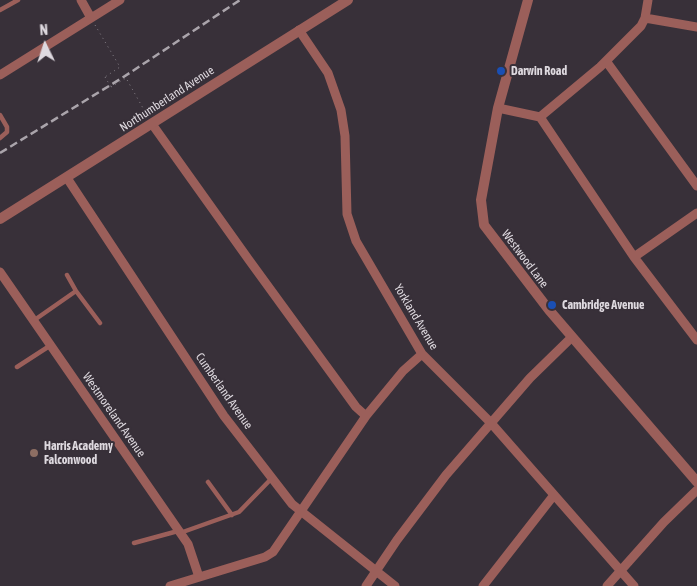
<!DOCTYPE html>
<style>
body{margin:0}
#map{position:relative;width:697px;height:586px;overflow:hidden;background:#383039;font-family:"Asap Condensed",sans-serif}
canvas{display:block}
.north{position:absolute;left:20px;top:20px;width:50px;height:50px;-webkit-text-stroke:4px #383039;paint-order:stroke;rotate:356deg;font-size:14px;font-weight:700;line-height:20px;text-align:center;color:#ded9df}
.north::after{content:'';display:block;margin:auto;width:18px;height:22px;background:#ded9df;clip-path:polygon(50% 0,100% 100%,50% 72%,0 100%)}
</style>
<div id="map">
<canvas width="697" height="586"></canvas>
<div class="north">N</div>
</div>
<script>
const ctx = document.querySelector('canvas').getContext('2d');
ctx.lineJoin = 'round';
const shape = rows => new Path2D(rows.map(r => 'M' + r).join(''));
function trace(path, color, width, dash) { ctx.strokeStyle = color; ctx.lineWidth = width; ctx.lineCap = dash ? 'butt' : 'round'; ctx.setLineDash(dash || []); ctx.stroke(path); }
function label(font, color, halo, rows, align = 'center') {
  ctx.font = font + ' "Asap Condensed",sans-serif'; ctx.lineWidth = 4; ctx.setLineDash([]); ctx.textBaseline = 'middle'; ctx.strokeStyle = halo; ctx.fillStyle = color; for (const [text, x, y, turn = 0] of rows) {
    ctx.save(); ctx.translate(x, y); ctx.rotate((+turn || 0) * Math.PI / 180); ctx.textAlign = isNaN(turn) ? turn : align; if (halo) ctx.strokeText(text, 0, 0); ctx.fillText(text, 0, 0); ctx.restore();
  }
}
const path = shape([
 [95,25,120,67,105,77],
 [111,87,126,78,148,117]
]);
const service = shape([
 [0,10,18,0],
 [0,115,7,127,7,132,0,138],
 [76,291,100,323],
 [33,321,76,291,67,275],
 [17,367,51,345],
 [208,482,232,515],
 [180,533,239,512,272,478],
 [134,543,178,531]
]);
const minor = shape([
 [81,0,91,18],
 [645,18,697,27],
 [299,30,328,73,341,110,345,136,347,214,356,241,422,354,491,423,634,586],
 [606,61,697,186],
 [0,75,120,0],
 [498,108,540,117],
 [540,117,634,257,697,340],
 [540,117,600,67,641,26,645,18,648,0],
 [152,124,249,260,356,407,366,416],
 [67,178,224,416,292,504,395,586],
 [634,257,697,213],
 [0,272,188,544,199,577],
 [170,586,265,557,273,552,366,416,403,371,422,354],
 [366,586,397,540,446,475,530,378,572,337],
 [483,586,554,495],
 [607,586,664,522,697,490]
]);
const tertiary = shape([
 [528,0,498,108,481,200,484,225,549,310,697,482],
 [0,219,348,0]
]);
const rail = shape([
 [0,153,122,78,240,0]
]);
const pathBridge = shape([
 [105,77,111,87]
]);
const markers = [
 [501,71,5,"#1a4fb4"],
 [552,305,5,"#1a4fb4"],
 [34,453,5,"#8d6e63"]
];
const poiNames = [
 ["Darwin Road",511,71],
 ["Cambridge Avenue",562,305],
 ["Harris Academy",44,446],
 ["Falconwood",44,460]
];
const streetNames = [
 ["Northumberland Avenue",167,99,-33],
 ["Westwood Lane",525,259,53],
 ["Yorkland Avenue",416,317,59],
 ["Cumberland Avenue",224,391,55],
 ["Westmoreland Avenue",114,415,55]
];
trace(path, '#888289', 1, [1, 4]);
trace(service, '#9b5f5a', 4.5);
trace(minor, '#9b5f5a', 9);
trace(tertiary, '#9b5f5a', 10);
trace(rail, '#aaa4ab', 2.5, [8, 4]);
trace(pathBridge, '#888289', 1, [1, 4]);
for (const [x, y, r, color] of markers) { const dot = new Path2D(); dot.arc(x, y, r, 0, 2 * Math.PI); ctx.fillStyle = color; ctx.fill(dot); trace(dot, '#383039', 2); }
label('bold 12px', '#ded9df', '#383039', poiNames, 'left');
label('12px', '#ded9df', '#383039', streetNames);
</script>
